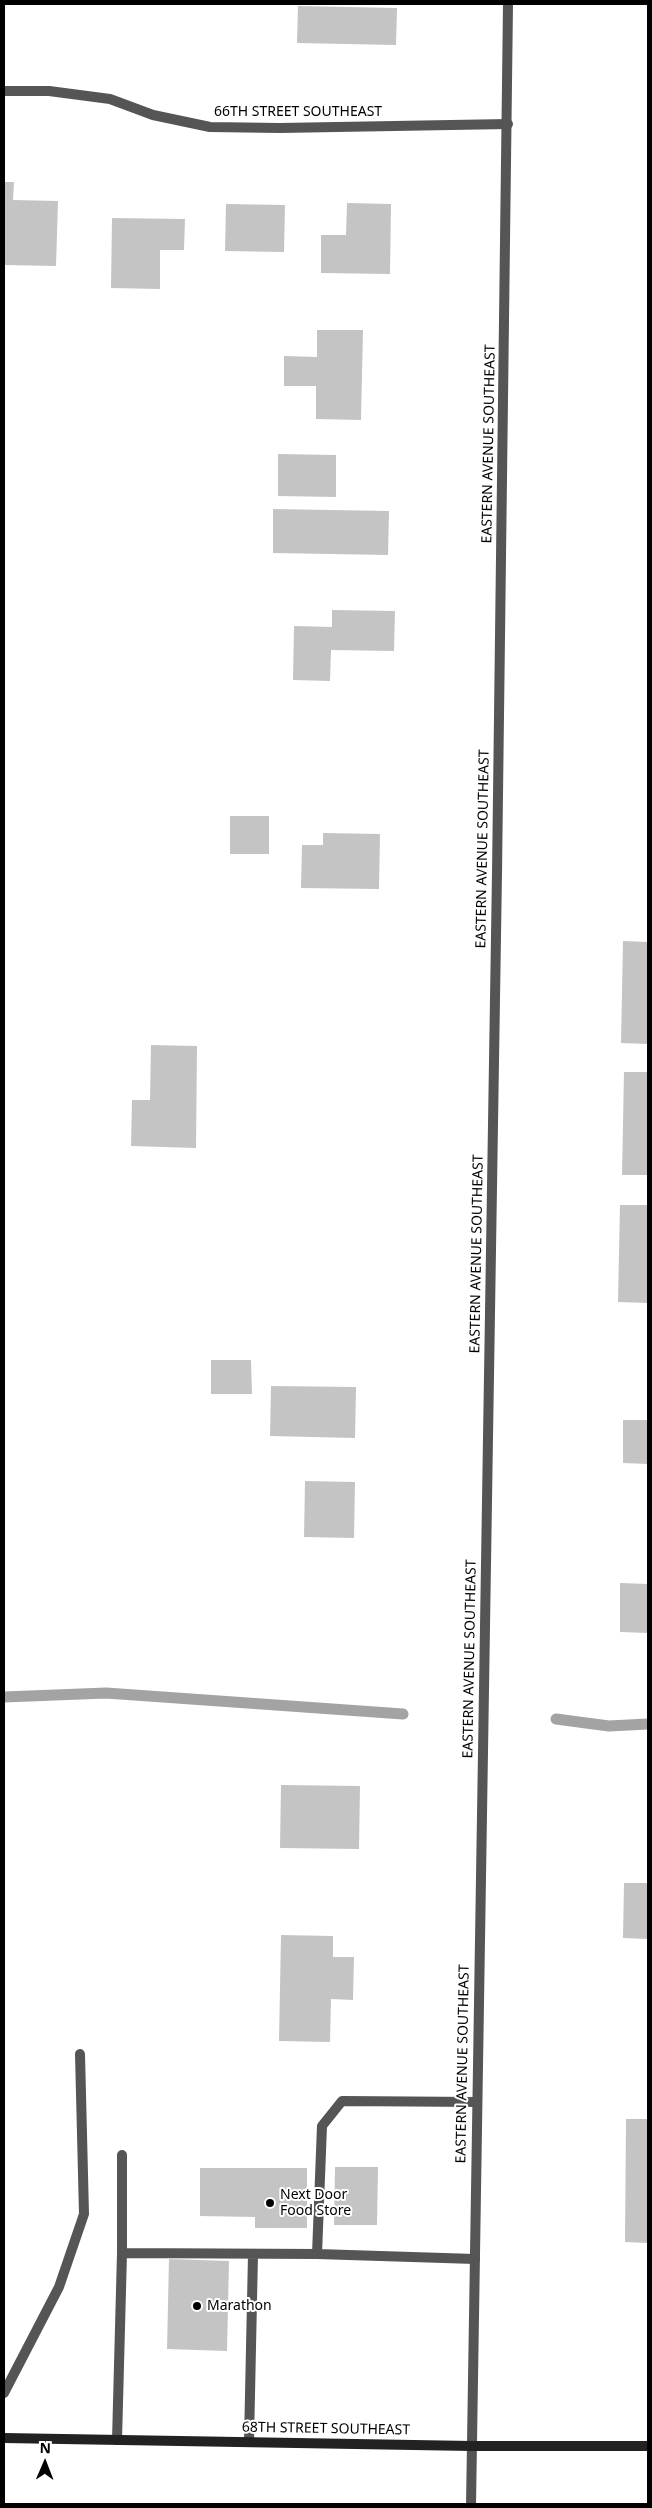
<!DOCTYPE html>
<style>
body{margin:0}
#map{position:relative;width:652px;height:2508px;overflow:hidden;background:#fff;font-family:"Noto Sans",sans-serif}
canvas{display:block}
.frame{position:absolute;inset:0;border:5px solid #000;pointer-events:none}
.north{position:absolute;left:20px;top:2438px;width:50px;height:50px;-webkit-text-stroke:4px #fff;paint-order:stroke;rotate:1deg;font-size:14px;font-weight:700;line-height:20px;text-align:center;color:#000}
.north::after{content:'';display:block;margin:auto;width:18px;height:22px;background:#000;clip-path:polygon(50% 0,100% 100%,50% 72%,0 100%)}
</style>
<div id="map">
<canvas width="652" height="2508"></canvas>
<div class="frame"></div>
<div class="north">N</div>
</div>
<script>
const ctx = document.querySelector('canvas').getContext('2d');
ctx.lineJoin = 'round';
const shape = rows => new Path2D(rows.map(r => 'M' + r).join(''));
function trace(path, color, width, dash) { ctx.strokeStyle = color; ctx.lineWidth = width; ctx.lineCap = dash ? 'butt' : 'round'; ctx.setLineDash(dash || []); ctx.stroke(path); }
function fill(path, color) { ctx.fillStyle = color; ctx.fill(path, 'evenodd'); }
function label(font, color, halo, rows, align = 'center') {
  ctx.font = font + ' "Noto Sans",sans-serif'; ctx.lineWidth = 4; ctx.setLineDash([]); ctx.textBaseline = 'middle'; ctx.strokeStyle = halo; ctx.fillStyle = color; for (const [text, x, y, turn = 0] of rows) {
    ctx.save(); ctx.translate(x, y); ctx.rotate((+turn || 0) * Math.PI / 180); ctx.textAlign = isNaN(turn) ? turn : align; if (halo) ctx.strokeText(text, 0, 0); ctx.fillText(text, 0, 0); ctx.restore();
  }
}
const stream = shape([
 [4,1697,106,1693,403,1714],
 [556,1719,609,1726,648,1724]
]);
const building = shape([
 [298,6,397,8,396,45,297,43],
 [4,182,14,182,13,200,58,201,56,266,4,265],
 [347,203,391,204,390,274,321,273,321,235,346,235],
 [226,204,285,205,284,252,225,251],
 [112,218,185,219,184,250,160,250,160,289,111,288],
 [317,330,363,330,361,420,316,419,316,386,284,386,284,356,317,357],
 [278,454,336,455,336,497,278,496],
 [273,509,389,511,388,555,273,553],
 [332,610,395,611,394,651,331,650,330,681,293,680,294,626,332,627],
 [230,816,269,816,269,854,230,854],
 [323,833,380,834,379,889,301,888,302,845,323,845],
 [623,941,648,942,648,1044,621,1043],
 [151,1045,197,1046,196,1148,131,1146,132,1100,150,1100],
 [624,1072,648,1072,648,1175,622,1175],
 [620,1205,648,1205,648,1303,618,1302],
 [211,1360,251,1360,252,1394,211,1394],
 [271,1386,356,1387,355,1438,270,1436],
 [623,1420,648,1420,648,1464,623,1463],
 [305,1481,355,1482,354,1538,304,1537],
 [620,1583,648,1584,648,1633,620,1632],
 [281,1785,360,1786,359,1849,280,1848],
 [624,1883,648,1883,648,1939,623,1938],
 [281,1935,333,1936,333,1957,354,1957,353,2000,331,1999,330,2042,279,2041],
 [626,2119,648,2119,648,2243,625,2242],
 [335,2167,378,2167,377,2225,334,2225],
 [200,2168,307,2168,307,2228,255,2228,255,2217,200,2216],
 [169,2259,229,2261,227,2351,167,2349]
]);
const service = shape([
 [122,2253,317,2254,475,2259],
 [317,2254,322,2126,342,2101,476,2102],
 [4,2393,59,2287,84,2214,80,2054],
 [117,2440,122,2253,122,2155],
 [249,2441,253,2254]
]);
const minor = shape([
 [4,91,49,91,110,99,153,115,210,127,280,128,508,124]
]);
const tertiary = shape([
 [471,2504,497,873,508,4]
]);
const secondary = shape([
 [4,2438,472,2446,648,2446]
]);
const markers = [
 [270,2203,5,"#000"],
 [197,2306,5,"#000"]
];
const streetNames = [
 ["66TH STREET SOUTHEAST",298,112],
 ["EASTERN AVENUE SOUTHEAST",489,444,-89],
 ["EASTERN AVENUE SOUTHEAST",483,849,-89],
 ["EASTERN AVENUE SOUTHEAST",477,1254,-89],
 ["EASTERN AVENUE SOUTHEAST",470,1659,-89],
 ["EASTERN AVENUE SOUTHEAST",463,2064,-89],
 ["68TH STREET SOUTHEAST",326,2429,1]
];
const poiNames = [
 ["Next Door",280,2195],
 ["Food Store",280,2211],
 ["Marathon",207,2306]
];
trace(stream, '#a3a3a3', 11);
fill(building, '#c4c4c4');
trace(service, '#555', 10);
trace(minor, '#555', 10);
trace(tertiary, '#555', 10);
trace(secondary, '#222', 10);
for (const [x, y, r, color] of markers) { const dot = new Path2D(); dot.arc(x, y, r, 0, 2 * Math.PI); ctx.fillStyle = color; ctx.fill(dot); trace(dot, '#fff', 2); }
label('14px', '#000', '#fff', streetNames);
label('14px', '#000', '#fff', poiNames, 'left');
</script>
